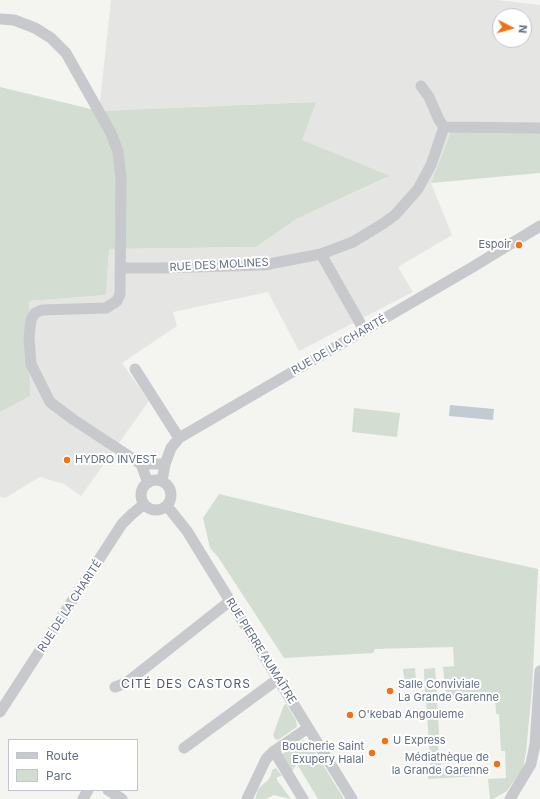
<!DOCTYPE html>
<meta charset="utf-8">
<style>
body{margin:0}
#map{position:relative;width:540px;height:799px;overflow:hidden;background:#f4f5f0;font-family:Inter,sans-serif}
canvas{display:block}
.legend{position:absolute;left:8px;top:739px;width:130px;height:52px;box-sizing:border-box;background:#fff;border:1px solid #c0c5ce;margin:0;padding:5px 7px;list-style:none;font-size:12px;color:#616e84}
.legend li{display:flex;align-items:center;gap:8px;height:20px}
.legend b{width:20px;border:1px solid #c0c5ce}
.north{position:absolute;left:492px;top:8px;width:40px;height:40px;box-sizing:border-box;background:#fff;border:1px solid #c0c5ce;border-radius:50%;rotate:96deg;font-size:11px;font-weight:700;line-height:16px;text-align:center;color:#616e84}
.north::after{content:'';display:block;margin:auto;width:14px;height:18px;background:#f37113;clip-path:polygon(50% 0,100% 100%,50% 72%,0 100%)}
</style>
<div id="map">
<canvas width="540" height="799"></canvas>
<ul class="legend">
<li><b style="height:5px;background:#c7c9cd"></b>Route</li>
<li><b style="height:11px;background:#d3ddd1"></b>Parc</li>
</ul>
<div class="north">N</div>
</div>
<script>
const ctx = document.querySelector('canvas').getContext('2d');
ctx.lineJoin = 'round';
function fill(path, color) { ctx.fillStyle = color; ctx.fill(path, 'evenodd'); }
const shape = rows => new Path2D(rows.map(r => 'M' + r).join(''));
function trace(path, color, width, dash) { ctx.strokeStyle = color; ctx.lineWidth = width; ctx.lineCap = dash ? 'butt' : 'round'; ctx.setLineDash(dash || []); ctx.stroke(path); }
function label(font, color, halo, rows, align = 'center') {
  ctx.font = font + ' Inter,sans-serif'; ctx.lineWidth = 4; ctx.setLineDash([]); ctx.textBaseline = 'middle'; ctx.strokeStyle = halo; ctx.fillStyle = color; for (const [text, x, y, turn = 0] of rows) {
    ctx.save(); ctx.translate(x, y); ctx.rotate((+turn || 0) * Math.PI / 180); ctx.textAlign = isNaN(turn) ? turn : align; if (halo) ctx.strokeText(text, 0, 0); ctx.fillText(text, 0, 0); ctx.restore();
  }
}
const built = shape([
 [111,0,497,0,540,5,540,132,451,131,431,183,452,235,398,267,413,292,299,351,268,292,173,312,177,326,122,363,149,401,81,496,64,484,40,477,5,498,0,497,0,412,30,396,29,301,106,295,109,249,256,247,298,218,389,177,301,140,315,102,99,111],
 [500,16,524,16,524,40,500,40]
]);
const green = shape([
 [0,87,99,111,316,102,302,140,390,176,298,218,256,247,109,249,106,295,29,301,30,396,0,412],
 [451,131,540,132,540,173,431,183],
 [354,408,400,413,397,437,352,432],
 [219,494,461,552,538,569,532,689,526,752,524,764,521,771,507,791,493,799,490,799,488,779,506,778,505,751,501,751,499,714,496,714,495,694,446,696,443,667,454,666,453,647,375,649,373,653,284,658,218,557,210,548,203,518],
 [415,668,416,680,414,682,405,684,403,669],
 [435,668,437,695,425,696,424,669],
 [437,698,439,734,437,735,439,758,441,758,441,768,476,766,477,776,428,779,428,773,431,773,426,699],
 [286,704,296,720,297,726,294,729,278,740,275,739,273,735,284,705],
 [302,740,309,742,344,799,318,799,297,764,292,771,282,756,282,754],
 [276,768,282,776,277,777,277,780,291,799,274,795,266,799,255,799,258,789,268,780,271,775,272,770]
]);
const water = shape([
 [450,405,494,409,493,420,449,416]
]);
const minor = shape([
 [0,19,14,20,35,28,51,38,66,53,111,133,118,152,121,178,120,294,117,301,106,308,42,310,35,313,31,320,29,338,31,364,50,402,74,420,141,464,148,483],
 [421,86,429,97,439,120,444,127],
 [444,127,540,128],
 [321,254,364,330],
 [121,268,160,268,264,265,321,254,353,242,384,223,395,215,411,197,418,189,431,165,444,127],
 [135,369,179,438],
 [141,464,165,464],
 '141 495a15 15 0 1 1 30 0a15 15 0 1 1-30 0Z',
 [162,481,165,464,171,448,179,438,471,268,540,226],
 [167,506,187,531,352,799],
 [115,687,126,683,230,601],
 [0,712,122,524,131,515,144,504],
 [184,748,278,679],
 [274,751,303,799],
 [108,790,122,799],
 [83,799,88,790],
 [247,799,266,759,274,751,308,728],
 [510,799,531,764,535,744,540,671]
]);
const markers = [
 [519,245,4,"#f37113"],
 [67,460,4,"#f37113"],
 [390,691,4,"#f37113"],
 [350,715,4,"#f37113"],
 [385,741,4,"#f37113"],
 [372,753,4,"#f37113"],
 [497,764,4,"#f37113"]
];
const poiNames = [
 ["Espoir",511,245,"right"],
 ["HYDRO INVEST",75,460],
 ["Salle Conviviale",398,685],
 ["La Grande Garenne",398,698],
 ["O'kebab Angouleme",358,715],
 ["U Express",393,741],
 ["Boucherie Saint",364,747,"right"],
 ["Exupery Halal",364,760,"right"],
 ["Médiathèque de",489,758,"right"],
 ["la Grande Garenne",489,771,"right"]
];
const streetNames = [
 ["RUE DES MOLINES",219,265,-3],
 ["RUE DE LA CHARITÉ",339,345,-30],
 ["RUE DE LA CHARITÉ",70,606,-57],
 ["RUE PIERRE AUMAÎTRE",261,651,58]
];
const neighbourhoodNames = [
 ["CITÉ DES CASTORS",186,684]
];
fill(built, '#e5e5e4');
fill(green, '#d3ddd1');
fill(water, '#c3cbd2');
trace(minor, '#c7c9cd', 11);
for (const [x, y, r, color] of markers) { const dot = new Path2D(); dot.arc(x, y, r, 0, 2 * Math.PI); ctx.fillStyle = color; ctx.fill(dot); trace(dot, '#fff', 1.5); }
label('11px', '#616e84', '#fff', poiNames, 'left');
label('11px', '#616e84', '#fff', streetNames);
ctx.letterSpacing = '1px';
label('12px', '#505969', '#fff', neighbourhoodNames);
ctx.letterSpacing = '0px';
</script>
